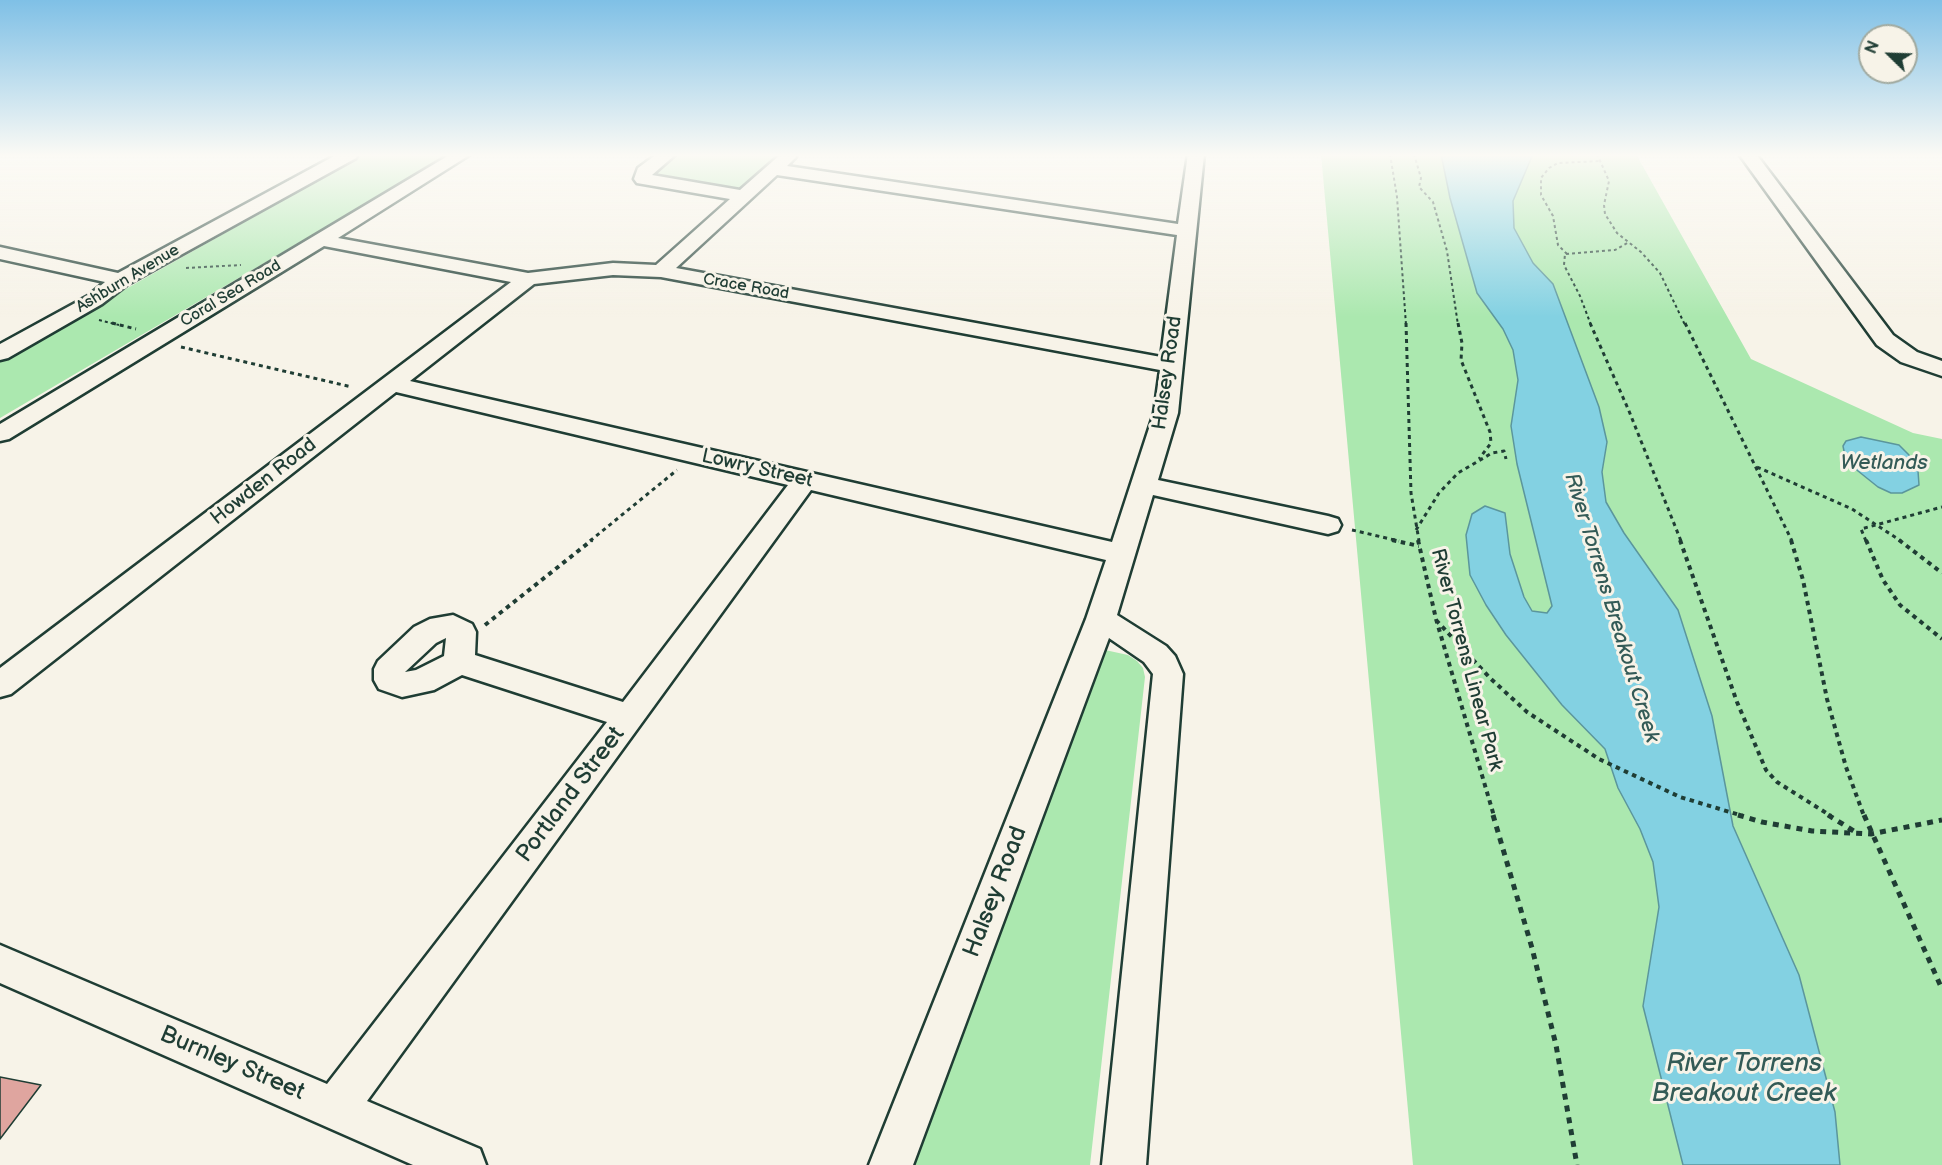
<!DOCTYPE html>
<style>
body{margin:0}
#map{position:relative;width:1942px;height:1165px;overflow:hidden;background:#f7f3e8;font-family:"Balsamiq Sans",sans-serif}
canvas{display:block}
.north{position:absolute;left:1858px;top:24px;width:60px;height:60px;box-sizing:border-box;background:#f7f3e8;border:2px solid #a1aaa0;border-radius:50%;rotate:293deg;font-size:16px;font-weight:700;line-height:24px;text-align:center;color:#1f3d34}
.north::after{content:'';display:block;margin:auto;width:21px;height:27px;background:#1f3d34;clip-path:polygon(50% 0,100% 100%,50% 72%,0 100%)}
</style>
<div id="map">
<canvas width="1942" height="1165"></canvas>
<div class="north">N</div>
</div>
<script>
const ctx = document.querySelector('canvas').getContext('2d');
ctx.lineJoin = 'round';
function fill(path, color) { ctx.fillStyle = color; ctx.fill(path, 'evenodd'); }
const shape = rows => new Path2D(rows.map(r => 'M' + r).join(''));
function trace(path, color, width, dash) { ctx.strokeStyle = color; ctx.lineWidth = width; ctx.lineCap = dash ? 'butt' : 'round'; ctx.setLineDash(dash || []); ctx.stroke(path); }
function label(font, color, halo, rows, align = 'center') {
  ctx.font = font + ' "Balsamiq Sans",sans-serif'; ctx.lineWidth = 6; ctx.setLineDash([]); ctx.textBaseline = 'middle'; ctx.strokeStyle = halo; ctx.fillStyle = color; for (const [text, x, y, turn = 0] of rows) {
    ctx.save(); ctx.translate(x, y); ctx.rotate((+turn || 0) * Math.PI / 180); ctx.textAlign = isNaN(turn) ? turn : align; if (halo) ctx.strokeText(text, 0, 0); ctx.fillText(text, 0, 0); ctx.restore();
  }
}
const green = shape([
 [365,154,450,154,0,418,0,360],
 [679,154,780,154,740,188,733,189,653,175],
 [1321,154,1636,154,1751,359,1913,433,1942,439,1942,1165,1413,1165],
 [1105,650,1128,655,1137,661,1143,668,1145,677,1090,1165,907,1165]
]);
const water = shape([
 [1441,154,1533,154,1513,201,1514,228,1533,263,1553,284,1599,407,1607,442,1602,472,1606,502,1624,533,1678,610,1712,716,1733,826,1799,975,1835,1112,1840,1165,1683,1165,1643,1006,1659,907,1653,862,1640,829,1618,788,1605,749,1562,705,1506,635,1486,605,1470,575,1466,535,1472,514,1485,506,1505,513,1510,554,1524,597,1532,611,1547,613,1552,606,1517,464,1511,426,1518,380,1513,350,1503,329,1477,293,1450,198,1441,154],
 [1861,437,1899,445,1909,455,1918,471,1919,485,1902,493,1891,493,1878,487,1858,471,1846,461,1843,446,1846,441,1861,437]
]);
const building = shape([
 [0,1077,41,1085,0,1139,0,1077]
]);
const pathFar3 = shape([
 [1390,154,1397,197,1406,325],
 [1414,154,1421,178,1419,187,1433,202,1447,251,1458,325],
 [1597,154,1609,181,1604,205,1605,214,1617,233,1641,252,1660,273,1685,325],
 [1567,254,1558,245,1553,216,1541,195,1541,178,1549,168,1558,163,1600,161],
 [186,268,241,265],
 [99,320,119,325],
 [1591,325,1580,296,1564,265,1565,254,1615,250,1629,242]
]);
const pathFar2 = shape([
 [112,323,136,329],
 [1406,323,1411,493,1419,541],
 [1458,323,1462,343,1461,360,1490,432,1491,443,1479,459],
 [1590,323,1629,411,1681,541],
 [1685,323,1792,541],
 [181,347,352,387],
 [1352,530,1399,541],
 [1416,530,1439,493,1458,473,1492,453,1504,451,1506,459],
 [590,541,677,470],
 [1866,541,1861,529,1942,507]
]);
const pathFar1 = shape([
 [1392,540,1419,546],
 [1418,540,1436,619,1494,816],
 [1680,540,1737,702,1766,770,1777,782,1831,816],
 [1791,540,1803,580,1827,699,1846,767,1864,816],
 [1866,540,1883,580,1900,605,1942,639],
 [1436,620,1490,678,1527,712,1599,759,1680,797,1743,816],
 [485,625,592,540]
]);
const path = shape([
 [1493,815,1532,948,1556,1045,1577,1165],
 [1738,815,1762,822,1812,831,1871,834,1942,820],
 [1828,815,1857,833],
 [1864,815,1942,989]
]);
const minor = shape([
 [338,154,358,154,356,158,128,284,102,304,8,358,0,360,0,344,88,296,105,282,0,259,0,247,118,273,338,154],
 [451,154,471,154,338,238,528,273,613,263,656,265,730,199,637,183,634,179,638,168,657,154,676,154,652,175,740,190,781,154,793,154,796,157,787,166,1178,224,1188,154,1204,154,1178,413,1158,480,1328,516,1338,519,1341,525,1338,531,1328,534,1153,495,1117,615,1166,646,1175,656,1183,674,1146,1165,1102,1165,1153,674,1144,662,1109,638,913,1165,869,1165,1086,619,1106,560,811,490,367,1101,480,1149,486,1165,413,1165,0,983,0,945,327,1084,607,722,462,675,434,690,402,697,379,689,374,680,374,669,378,661,414,627,430,619,453,615,472,624,476,632,475,655,623,702,788,485,396,392,11,694,0,697,0,668,511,282,324,246,9,439,0,441,0,424,451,154],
 [777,175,1177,235,1161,357,676,268,777,175],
 [613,275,661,277,1160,370,1154,413,1112,542,410,381,534,284,613,275],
 [446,638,444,656,416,670,405,672,436,643,446,638],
 [1739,154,1756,154,1893,335,1917,352,1942,361,1942,376,1901,362,1877,345,1739,154]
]);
const pathBridgeFar1 = shape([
 [1757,467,1852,509,1901,541]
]);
const pathBridge = shape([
 [1899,540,1942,573]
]);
const farStreetnames = [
 ["Ashburn Avenue",128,279,-31],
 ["Crace Road",746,287,10],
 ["Coral Sea Road",231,294,-31]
];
const streetNames = [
 ["Halsey Road",1168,373,-82],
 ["Lowry Street",757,469,13],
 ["Howden Road",264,482,-38],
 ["River Torrens Linear Park",1466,660,75]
];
const waterNames = [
 ["Wetlands",1884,464],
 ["River Torrens Breakout Creek",1611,608,73]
];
const nearStreetnames = [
 ["Portland Street",571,795,-53],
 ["Halsey Road",996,892,-69],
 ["Burnley Street",232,1064,23]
];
const nearWaternames = [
 ["River Torrens",1744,1064],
 ["Breakout Creek",1744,1094]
];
fill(green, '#abe8af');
fill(water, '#83d1e2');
trace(water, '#5b969c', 1.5);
fill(building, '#dfa59f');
trace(building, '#1f3d34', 1.5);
trace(minor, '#1f3d34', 5);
trace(pathFar3, '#1f3d34', 2, [3, 3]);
trace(pathFar2, '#1f3d34', 3, [4, 4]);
trace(pathFar1, '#1f3d34', 4, [4.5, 4.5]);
trace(path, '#1f3d34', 5, [6, 6]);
fill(minor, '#f7f3e8');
trace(pathBridgeFar1, '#1f3d34', 3, [4, 4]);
trace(pathBridge, '#1f3d34', 4, [4.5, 4.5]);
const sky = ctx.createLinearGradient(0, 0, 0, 317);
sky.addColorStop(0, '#7fc0e6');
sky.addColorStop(0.49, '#fbfaf5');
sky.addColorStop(1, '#fbfaf500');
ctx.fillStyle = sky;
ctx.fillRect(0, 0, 1942, 317);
label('16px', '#1f3d34', '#f7f3e8', farStreetnames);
label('20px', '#1f3d34', '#f7f3e8', streetNames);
label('italic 21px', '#335b57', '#f7f3e8', waterNames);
label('24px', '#1f3d34', '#f7f3e8', nearStreetnames);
label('italic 26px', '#335b57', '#f7f3e8', nearWaternames);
</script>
